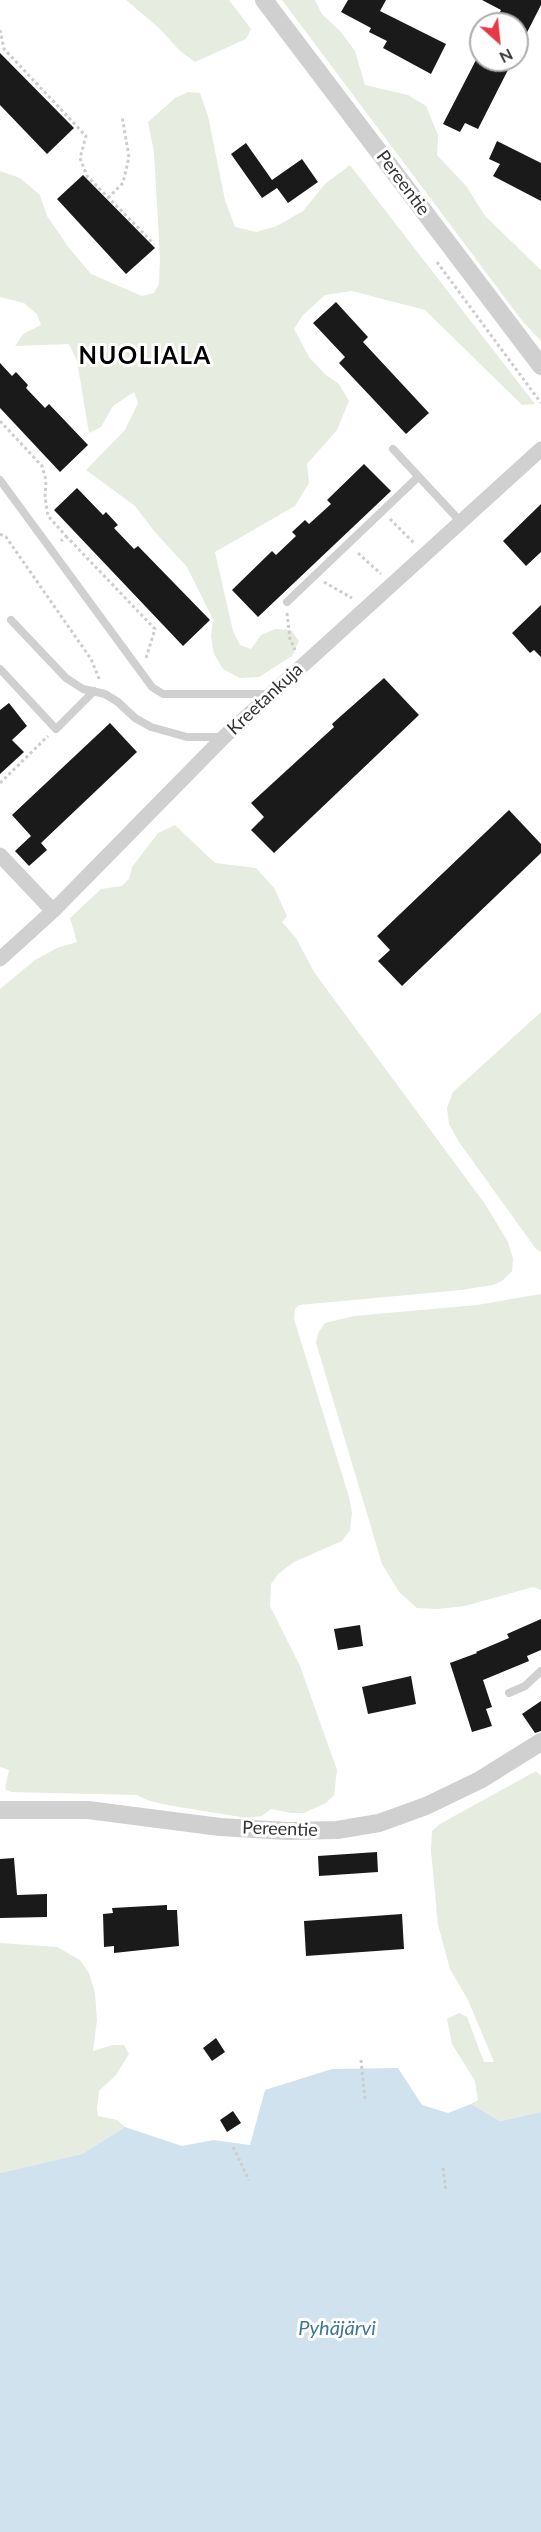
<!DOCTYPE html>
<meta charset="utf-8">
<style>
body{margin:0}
#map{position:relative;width:541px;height:2532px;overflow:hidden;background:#fff;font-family:Lato,sans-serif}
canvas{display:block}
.north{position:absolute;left:469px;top:12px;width:60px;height:60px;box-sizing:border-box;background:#fff;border:2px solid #adadad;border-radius:50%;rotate:153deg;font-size:16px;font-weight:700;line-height:24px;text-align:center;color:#333}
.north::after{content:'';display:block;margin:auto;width:21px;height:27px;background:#e63946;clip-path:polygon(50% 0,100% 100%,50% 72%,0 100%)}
</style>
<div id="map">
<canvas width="541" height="2532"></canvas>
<div class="north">N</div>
</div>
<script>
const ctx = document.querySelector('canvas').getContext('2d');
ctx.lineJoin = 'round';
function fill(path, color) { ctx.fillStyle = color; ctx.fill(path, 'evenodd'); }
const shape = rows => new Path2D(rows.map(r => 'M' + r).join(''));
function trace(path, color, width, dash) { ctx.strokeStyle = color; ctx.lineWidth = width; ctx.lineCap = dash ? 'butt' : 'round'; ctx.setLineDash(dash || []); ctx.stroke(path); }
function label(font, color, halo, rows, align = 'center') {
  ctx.font = font + ' Lato,sans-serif'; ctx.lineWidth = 6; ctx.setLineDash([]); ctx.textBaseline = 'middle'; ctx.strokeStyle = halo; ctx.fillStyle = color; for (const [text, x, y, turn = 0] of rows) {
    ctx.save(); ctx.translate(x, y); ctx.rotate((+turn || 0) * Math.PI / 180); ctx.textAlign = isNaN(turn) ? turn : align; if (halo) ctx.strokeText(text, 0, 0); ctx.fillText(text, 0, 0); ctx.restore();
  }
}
const green = shape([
 [126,0,229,0,251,29,246,39,195,62,180,51,159,28],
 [282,0,315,0,322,14,341,32,355,51,365,85,408,95,426,106,438,135,437,155,467,187,485,216,541,270,541,341,523,322],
 [188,92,200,93,208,116,225,200,235,227,256,232,277,226,303,211,325,184,350,165,535,404,522,405,425,310,352,291,325,295,303,315,294,329,309,357,326,375,339,384,349,401,337,430,307,464,309,483,295,506,215,552,233,631,240,645,251,649,261,635,275,629,291,630,299,641,292,656,259,677,240,678,223,669,214,654,211,637,213,619,187,567,154,531,135,506,86,470,125,430,138,403,134,392,113,406,101,427,89,433,77,361,69,344,15,346,23,334,41,325,37,314,24,303,0,297,0,171,20,178,40,195,47,216,69,248,91,274,142,296,154,293,159,284,160,258,154,152,148,122,175,98],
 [175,825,215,863,256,868,274,888,287,916,282,922,296,938,314,972,485,1204,508,1242,513,1259,512,1271,502,1281,493,1285,461,1290,299,1305,295,1309,294,1319,349,1497,352,1513,350,1530,342,1541,294,1562,278,1574,271,1584,270,1606,300,1666,337,1770,334,1795,326,1803,304,1813,291,1813,271,1809,262,1816,247,1818,167,1805,147,1800,137,1795,11,1792,5,1789,9,1770,0,1767,0,989,35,960,57,948,77,942,70,918,101,889,122,886,129,879,132,867,158,833],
 [541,1012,541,1252,536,1249,459,1142,449,1124,447,1108,453,1092],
 [541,1294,541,1590,533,1587,465,1606,437,1609,417,1608,399,1592,382,1564,316,1343,318,1333,325,1323,354,1316,477,1305],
 [536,1771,541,1776,541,2112,500,2121,471,2104,478,2100,475,2081,452,2044,447,2019,459,2013,467,2017,484,2062,494,2062,468,2000,450,1969,438,1925,431,1851,432,1831,440,1824],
 [0,1943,57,1947,80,1960,89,1973,95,1993,97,2020,93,2051,113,2045,124,2045,129,2054,116,2075,99,2091,97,2108,98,2116,117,2120,125,2127,82,2154,0,2173]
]);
const water = shape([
 [398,2068,422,2105,448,2113,471,2104,500,2121,541,2112,541,2532,0,2532,0,2173,82,2154,125,2127,182,2146,213,2140,250,2145,265,2090,332,2069]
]);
const building = shape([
 [348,0,386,0,380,11,446,44,431,74,383,48,387,41,369,32,371,28,341,12],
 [482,0,541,0,541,5,517,52,517,24,494,24,501,10],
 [0,53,74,128,47,154,0,105],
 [476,60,513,60,478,129,465,123,460,132,443,124],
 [497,141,541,163,541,201,493,176,500,164,489,159],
 [246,143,272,180,302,159,318,182,288,203,277,188,262,198,231,154],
 [83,175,155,248,126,274,57,199],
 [336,302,368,337,363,342,429,413,406,434,339,363,345,357,313,323],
 [0,363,12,376,16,372,28,385,26,388,45,408,49,404,88,445,60,472,0,408],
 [364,464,391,491,258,617,232,590,272,551,276,555,296,536,292,532,305,520,309,524,331,504,327,500],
 [77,488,103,515,106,512,118,525,114,528,134,549,138,546,210,620,183,646,54,510],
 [541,504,541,552,526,566,503,541],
 [541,605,541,657,534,650,530,653,512,633],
 [384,678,419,715,274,853,251,830,264,817,251,803,334,727,332,724,342,715],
 [9,703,27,726,12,740,24,752,0,774,0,710],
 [110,723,137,752,41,843,47,850,29,866,15,851,31,836,12,815],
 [509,810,541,844,541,853,402,986,378,961,390,950,377,936],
 [541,1619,541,1650,527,1656,529,1661,483,1680,492,1707,486,1709,492,1726,472,1732,450,1663,477,1653,476,1652,509,1638,507,1634],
 [360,1625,363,1646,338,1650,334,1629],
 [411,1676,416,1704,368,1714,362,1687],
 [541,1701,541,1731,535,1733,522,1714],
 [377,1852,378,1872,319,1876,318,1856],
 [14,1858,17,1895,47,1894,47,1917,0,1918,0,1859],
 [167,1905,167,1910,177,1910,179,1946,114,1953,114,1946,104,1947,103,1914,113,1913,112,1908],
 [402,1914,404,1949,306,1956,304,1921],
 [216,2038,225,2052,212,2061,203,2048],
 [233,2111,241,2123,227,2132,220,2120]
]);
const path = shape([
 [0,30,4,49,86,136,80,158,87,176,154,244],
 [108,198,123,183,129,157,122,116],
 [437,262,541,403],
 [0,421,42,466,46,480,45,497,48,516,66,536,61,541],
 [390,519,415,544],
 [0,534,6,537,91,659,100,681],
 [66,536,155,629,146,658],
 [358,553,381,574],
 [324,582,352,598],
 [287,613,290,639,295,650],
 [0,783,48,736],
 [361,2060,365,2099],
 [233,2147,249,2180],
 [443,2168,446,2191]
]);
const service = shape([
 [393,449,460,521],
 [0,480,152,687,163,694,268,694],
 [287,602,418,477],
 [11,620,66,678,83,689,105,694,118,702,135,718,151,727,187,737,223,737],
 [0,669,56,729,94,691],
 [509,1693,525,1686,541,1671]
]);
const minor = shape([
 [0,855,53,911],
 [0,959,53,911,224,737,541,449]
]);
const tertiary = shape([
 [264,0,541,366],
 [0,1810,88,1810,220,1827,288,1831,337,1830,379,1823,426,1806,480,1780,541,1742]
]);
const streetNames = [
 ["Pereentie",403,183,53],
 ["Kreetankuja",265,699,-43],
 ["Pereentie",280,1829,2]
];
const waterNames = [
 ["Pyhäjärvi",337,2329]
];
const districtNames = [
 ["NUOLIALA",145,356]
];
fill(green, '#e6ecdf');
fill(water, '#cfe2ee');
fill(building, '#1a1a1a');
trace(path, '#cdcdcd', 3, [3, 3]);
trace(service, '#d0d0d0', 8);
trace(minor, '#d0d0d0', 15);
trace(tertiary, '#d0d0d0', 18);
label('18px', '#333', '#fff', streetNames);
label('italic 20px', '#3f7597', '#fff', waterNames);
ctx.letterSpacing = '1.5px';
label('bold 24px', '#000', '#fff', districtNames);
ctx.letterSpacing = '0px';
</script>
